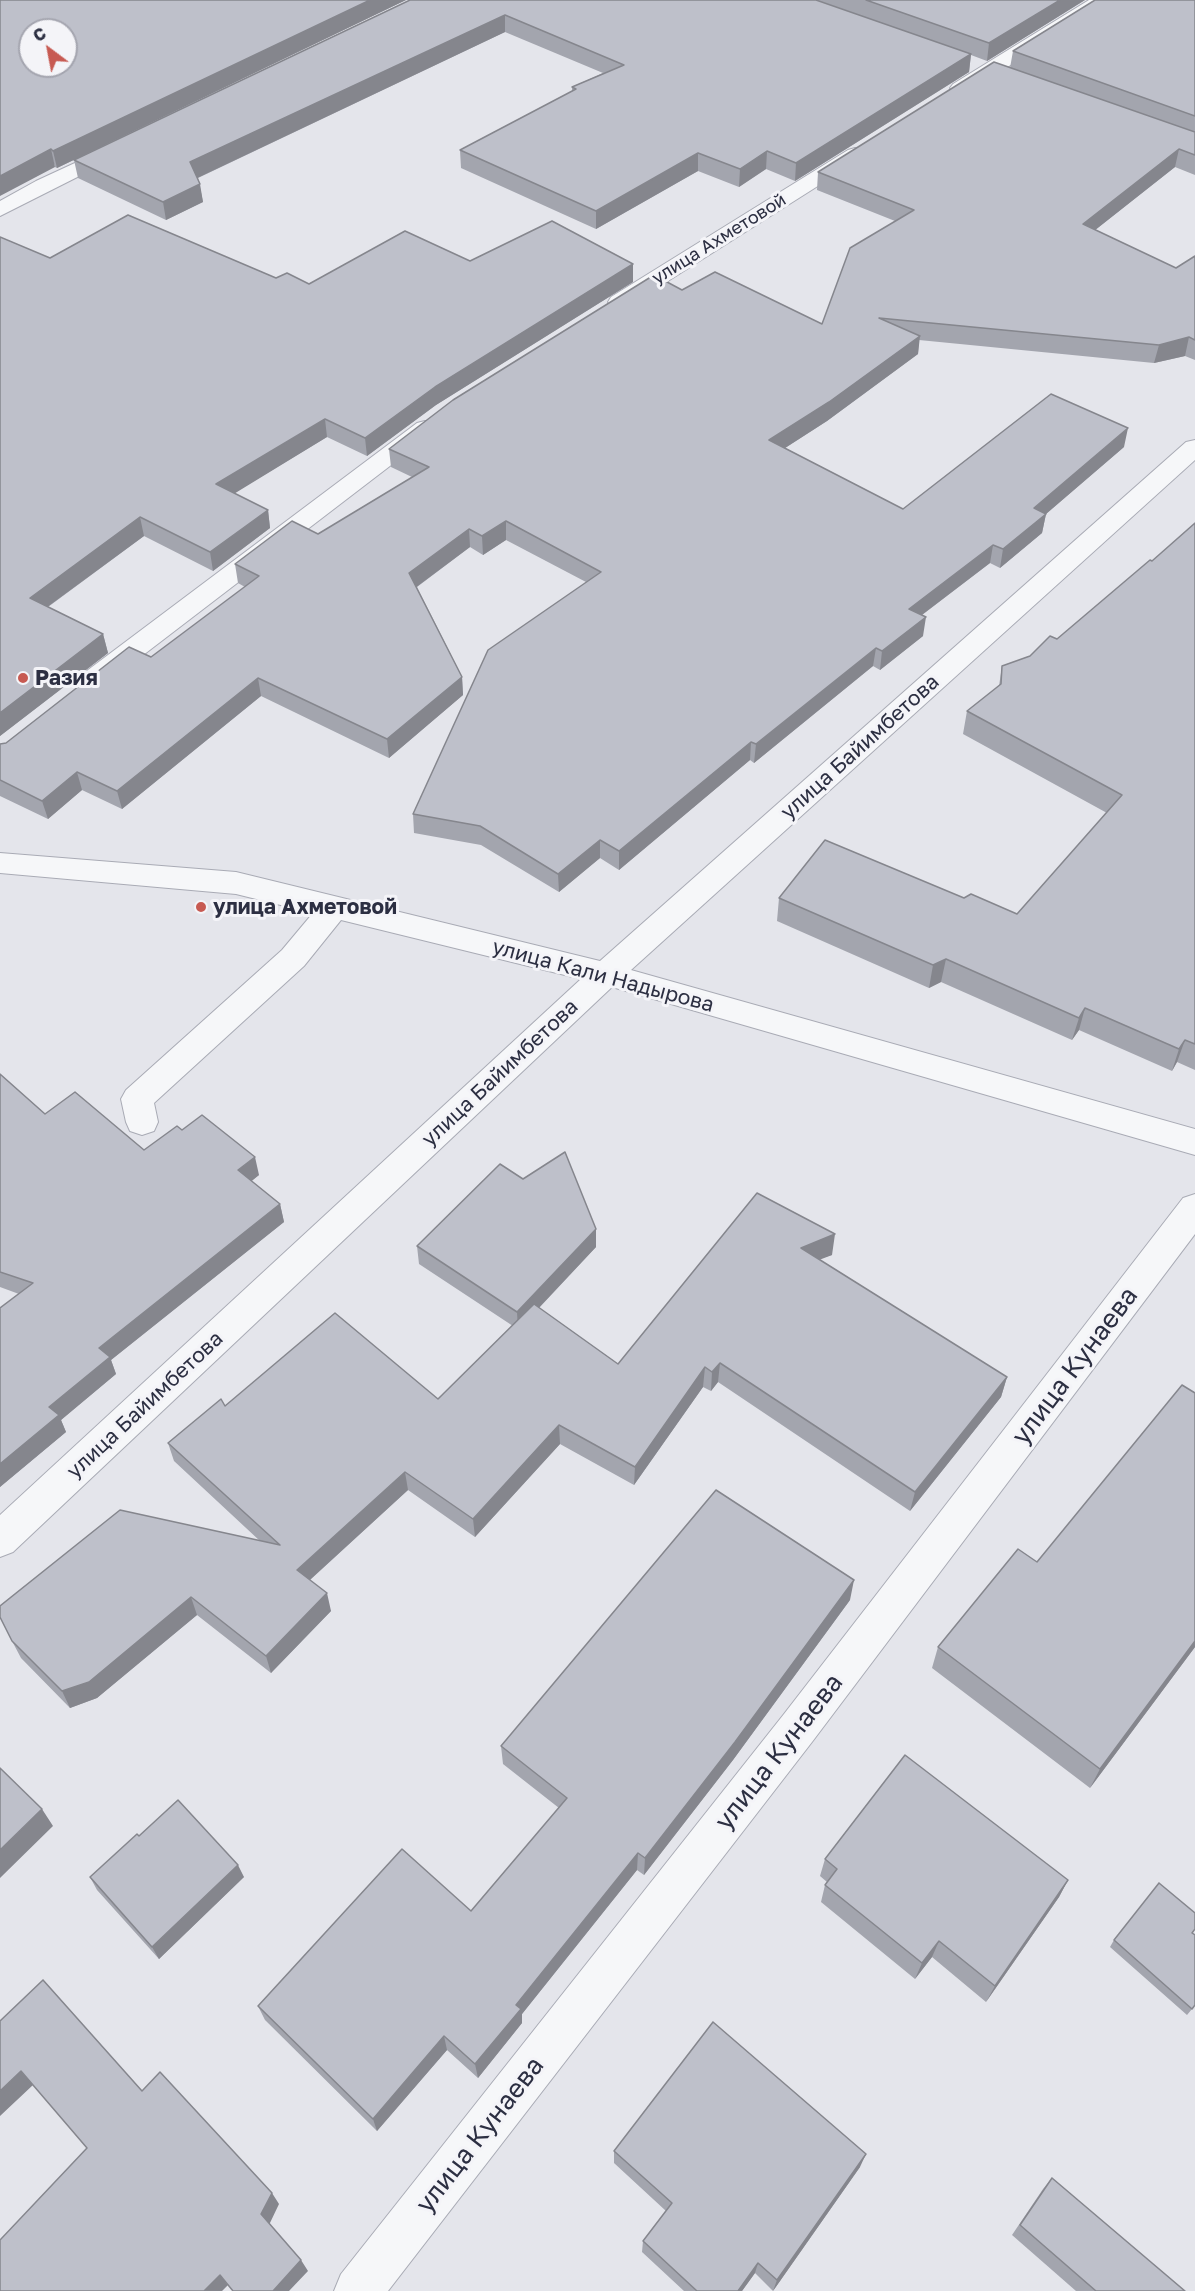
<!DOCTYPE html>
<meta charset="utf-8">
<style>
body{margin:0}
#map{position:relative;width:1195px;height:2291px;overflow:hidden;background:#e4e5eb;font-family:"Golos Text",sans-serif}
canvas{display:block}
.north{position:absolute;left:18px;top:18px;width:60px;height:60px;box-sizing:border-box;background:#f4f4f8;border:2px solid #a4a5af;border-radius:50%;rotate:328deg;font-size:16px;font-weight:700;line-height:24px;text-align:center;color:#2c2f42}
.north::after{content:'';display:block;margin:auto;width:21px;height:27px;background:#c75a52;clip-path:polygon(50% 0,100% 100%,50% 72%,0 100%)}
</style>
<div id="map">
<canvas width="1195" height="2291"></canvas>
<div class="north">С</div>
</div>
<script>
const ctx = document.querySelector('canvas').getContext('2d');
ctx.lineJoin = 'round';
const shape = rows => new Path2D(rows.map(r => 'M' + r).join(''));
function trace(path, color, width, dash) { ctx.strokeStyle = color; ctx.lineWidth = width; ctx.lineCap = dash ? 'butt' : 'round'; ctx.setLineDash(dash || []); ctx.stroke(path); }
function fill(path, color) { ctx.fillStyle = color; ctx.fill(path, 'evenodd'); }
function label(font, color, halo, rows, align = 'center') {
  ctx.font = font + ' "Golos Text",sans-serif'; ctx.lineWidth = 6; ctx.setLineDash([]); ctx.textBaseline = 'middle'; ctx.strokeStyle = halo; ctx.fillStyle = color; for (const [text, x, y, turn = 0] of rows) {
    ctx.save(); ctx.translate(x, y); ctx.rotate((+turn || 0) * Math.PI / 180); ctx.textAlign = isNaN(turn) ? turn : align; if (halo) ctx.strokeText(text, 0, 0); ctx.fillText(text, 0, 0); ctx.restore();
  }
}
const minor = shape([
 [1089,0,1111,0,1109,4,967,92,953,92,950,88,953,84,1089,0],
 [116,144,123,146,126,150,123,154,0,216,0,201,36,181,116,144],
 [855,148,862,150,865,154,862,158,627,307,619,309,611,307,608,302,611,297,848,150,855,148],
 [425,421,433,423,437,428,433,433,108,682,98,685,88,682,84,676,88,670,417,423,425,421],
 [1195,440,1195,460,631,970,1195,1129,1195,1155,612,987,13,1552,0,1557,0,1515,581,979,341,920,304,966,154,1103,158,1122,154,1131,142,1135,130,1131,126,1122,121,1099,126,1090,282,950,313,913,236,894,0,873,0,853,236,872,600,961,1186,442,1195,440],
 [1195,1194,1195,1234,812,1742,388,2291,334,2291,341,2274,784,1714,1183,1198,1195,1194]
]);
const wall = shape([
 [0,0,406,0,57,168,55,167],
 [410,0,1085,0,987,61,971,55,969,72,795,181,766,169,739,187,698,171,596,229,461,168,460,150,572,92,572,87,603,73,505,32,198,178,203,202,166,220,78,178,74,160],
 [1195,0,1195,175,1175,167,1095,230,1176,268,1195,256,1195,360,1185,356,1154,363,919,340,918,354,827,421,785,448,903,509,1124,447,1046,514,1042,533,1000,568,990,563,922,615,923,636,880,670,873,666,754,763,750,760,619,870,600,858,559,892,481,845,414,833,413,814,586,582,506,540,483,555,470,547,417,587,462,677,463,695,389,758,261,696,122,809,82,790,48,819,0,796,0,744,6,743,151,657,245,587,238,583,235,564,318,534,412,477,391,467,389,449,682,290,822,324,895,221,817,190,818,172,1010,68,1013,51],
 [0,237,50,258,276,278,309,284,470,261,633,264,633,282,436,405,367,456,327,437,234,493,268,510,270,528,213,571,144,536,48,607,103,634,108,653,0,736],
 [1195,523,1195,1070,1177,1062,1172,1071,1079,1030,1072,1040,941,982,929,988,777,921,779,898,964,898,1017,914,1107,813,963,734,967,711,999,686,1002,666,1030,656,1057,639,1152,561],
 [0,1074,45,1114,144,1150,182,1130,259,1175,251,1181,280,1204,284,1222,111,1360,116,1374,61,1420,66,1432,0,1487,0,1308,19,1294,0,1287],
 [757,1193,832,1255,819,1259,1007,1377,1001,1397,910,1511,718,1382,711,1391,703,1387,634,1485,560,1444,475,1537,408,1490,310,1580,331,1611,271,1673,197,1615,97,1698,70,1708,21,1658,12,1641,260,1541,174,1461,168,1443,225,1406,438,1399,513,1326,419,1264,417,1246,596,1229,596,1247,539,1308,618,1364],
 [1195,1393,1195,1647,1090,1788,932,1668,938,1647,1037,1562],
 [850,1600,733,1760,644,1875,637,1870,522,2014,522,2023,478,2078,447,2050,377,2131,265,2020,258,2006,471,1911,559,1808,503,1764,501,1746],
 [139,1836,244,1877,159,1959,97,1890,90,1877],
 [825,1859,1068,1880,1059,1897,986,2002,932,1957,915,1979,821,1902,825,1885,827,1882,820,1876],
 [1192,1933,1192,2009,1187,2015,1110,1947,1114,1940],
 [614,2151,860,2167,773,2291,755,2273,742,2291,684,2291,642,2252,643,2241,666,2211,614,2163],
 [1052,2178,1185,2291,1076,2291,1012,2235,1043,2189]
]);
const shadedWall = shape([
 [370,0,406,0,57,168,53,151],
 [1060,0,1085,0,987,61,989,43],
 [505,15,505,32,193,180,190,162],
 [971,54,969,72,795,181,796,163],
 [51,149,55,167,0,196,0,176],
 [1179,149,1175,167,1080,242,1083,224],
 [767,151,766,169,739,187,740,169],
 [698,153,698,171,596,229,596,211],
 [200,184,203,202,166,220,163,202],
 [633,264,633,282,436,405,367,456,365,438,435,387],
 [920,336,918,354,827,421,768,459,769,440],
 [1189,337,1185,356,1154,363,1159,345],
 [325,419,327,437,219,503,216,484],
 [1128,428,1124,447,1032,526,1046,514,1042,533,1000,568,1003,549,1034,508],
 [268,510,270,528,213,571,210,552],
 [140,517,144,536,35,616,30,598],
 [506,521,506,540,483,555,482,536],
 [469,529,470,547,411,591,409,573],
 [993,545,990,563,906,627,909,609],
 [926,617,923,636,880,670,882,651],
 [103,634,108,653,0,736,0,713],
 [876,648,873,666,754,763,756,744],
 [462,677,463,695,389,758,387,739],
 [258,678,261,696,122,809,117,791],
 [751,742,750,760,619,870,619,851],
 [77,772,82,790,48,819,42,801],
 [600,840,600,858,559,892,558,874],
 [946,959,941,982,929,988,933,965],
 [1085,1008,1079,1030,1072,1040,1079,1018],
 [1185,1040,1177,1062,1172,1071,1179,1049],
 [255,1157,259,1175,242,1189,238,1170],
 [280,1204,284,1222,111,1360,116,1374,61,1420,66,1432,0,1487,0,1464,99,1348],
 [596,1229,596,1247,518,1330,517,1312],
 [835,1234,832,1255,798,1268,801,1248],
 [720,1363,718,1382,711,1391,712,1372],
 [705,1367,703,1387,634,1485,635,1467],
 [1007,1377,1001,1397,910,1511,915,1492],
 [559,1425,560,1444,475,1537,473,1519],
 [405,1472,408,1490,301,1588,297,1570],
 [854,1580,850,1600,733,1760,644,1875,645,1858],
 [327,1593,331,1611,271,1673,266,1656],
 [191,1597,197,1615,97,1698,70,1708,62,1691],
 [1195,1641,1195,1647,1090,1788,1100,1769],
 [42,1809,53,1826,0,1878,0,1850],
 [638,1853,637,1870,522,2014,522,2023,478,2078,475,2064,516,2005],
 [238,1865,244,1877,159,1959,152,1947],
 [1068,1880,1059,1897,986,2002,995,1986],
 [939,1941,932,1957,915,1979,922,1963],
 [444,2036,447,2050,377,2131,373,2119],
 [21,2071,33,2085,0,2116,0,2091],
 [866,2154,860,2167,773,2291,777,2280],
 [272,2193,279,2204,269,2225,261,2214],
 [301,2260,308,2271,289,2291,273,2291],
 [758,2263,755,2273,742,2291,738,2291],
 [220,2275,228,2285,222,2291,204,2291]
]);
const building = shape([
 [0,0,370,0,53,151,51,149,0,176,0,0],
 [30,30,66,30,66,66,30,66,30,30],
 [410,0,816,0,971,54,796,163,767,151,740,169,698,153,596,211,460,150,576,89,572,87,624,65,505,15,190,162,200,184,163,202,74,160,410,0],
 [866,0,1060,0,989,43,866,0],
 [1095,0,1195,0,1195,116,1013,51,1095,0],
 [994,62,1195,132,1195,155,1179,149,1083,224,1176,268,1195,256,1195,340,1189,337,1159,345,879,318,920,336,829,402,769,440,903,509,1051,394,1128,428,1034,508,1046,514,1003,549,993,545,909,609,926,617,882,651,876,648,756,744,751,742,619,851,600,840,558,874,480,826,413,814,488,650,601,572,506,521,482,536,469,529,409,573,462,677,387,739,258,678,117,791,77,772,42,801,0,780,0,744,6,743,129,647,151,657,259,576,235,564,292,521,318,534,429,467,389,449,453,400,654,275,682,290,715,272,822,324,850,248,914,210,818,172,994,62],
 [128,215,276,278,287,273,309,284,405,231,470,261,552,221,633,264,435,387,365,438,325,419,216,484,268,510,210,552,140,517,30,598,103,634,0,713,0,237,50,258,128,215],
 [1195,523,1195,1044,1185,1040,1179,1049,1085,1008,1079,1018,946,959,933,965,779,898,825,840,964,898,971,894,1017,914,1122,795,967,711,1001,684,1002,666,1030,656,1050,636,1057,639,1150,560,1152,561,1195,523],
 [0,1074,45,1114,75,1092,144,1150,177,1126,182,1130,202,1115,255,1157,238,1170,280,1204,99,1348,110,1357,49,1407,59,1415,0,1464,0,1308,33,1283,0,1272,0,1074],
 [565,1152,596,1229,517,1312,417,1246,500,1164,523,1179,565,1152],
 [757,1193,835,1234,801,1248,1007,1377,915,1492,720,1363,712,1372,705,1367,635,1467,559,1425,473,1519,405,1472,297,1570,327,1593,266,1656,191,1597,89,1682,62,1691,12,1641,0,1617,0,1606,120,1510,280,1545,168,1443,221,1399,225,1406,335,1313,438,1399,534,1304,618,1364,757,1193],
 [1182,1385,1195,1393,1195,1641,1100,1769,938,1647,1018,1549,1037,1562,1182,1385],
 [716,1490,854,1580,735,1742,645,1858,638,1853,516,2005,521,2009,475,2064,444,2036,373,2119,258,2006,402,1849,471,1911,567,1798,501,1746,716,1490],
 [905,1755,1068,1880,995,1986,939,1941,922,1963,825,1885,837,1869,825,1859,905,1755],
 [0,1768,42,1809,0,1850,0,1768],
 [178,1800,238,1865,152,1947,90,1877,137,1834,139,1836,178,1800],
 [1159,1883,1195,1913,1195,1929,1192,1933,1195,1935,1195,2005,1192,2009,1114,1940,1159,1883],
 [43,1980,142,2091,160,2072,272,2193,261,2214,301,2260,273,2291,233,2291,220,2275,204,2291,0,2291,0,2240,87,2148,21,2071,0,2091,0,2021,43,1980],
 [713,2022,866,2154,777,2280,758,2263,738,2291,697,2291,643,2241,672,2203,614,2151,713,2022],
 [1052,2178,1185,2291,1096,2291,1020,2225,1052,2178]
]);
const markers = [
 [23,678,6,"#c75a52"],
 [201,907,6,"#c75a52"]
];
const farStreetnames = [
 ["улица Ахметовой",719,239,-32]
];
const poiNames = [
 ["Разия",35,678],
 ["улица Ахметовой",213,907]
];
const streetNames = [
 ["улица Байимбетова",860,747,-42],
 ["улица Кали Надырова",603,976,15],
 ["улица Байимбетова",500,1073,-43],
 ["улица Байимбетова",145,1405,-43]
];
const nearStreetnames = [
 ["улица Кунаева",1075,1366,-53],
 ["улица Кунаева",779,1752,-52],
 ["улица Кунаева",480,2135,-52]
];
trace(minor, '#a9abb5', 2);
fill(minor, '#f6f7f9');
fill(wall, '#a3a5ae');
fill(shadedWall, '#85868d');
fill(building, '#bec0ca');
trace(building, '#85868d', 1.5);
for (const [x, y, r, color] of markers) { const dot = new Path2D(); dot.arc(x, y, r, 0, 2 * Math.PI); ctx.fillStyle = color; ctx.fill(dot); trace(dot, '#f4f4f8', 2); }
label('18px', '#2c2f42', '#f4f4f8', farStreetnames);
label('bold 21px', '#2c2f42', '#f4f4f8', poiNames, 'left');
label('21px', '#2c2f42', '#f4f4f8', streetNames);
label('26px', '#2c2f42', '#f4f4f8', nearStreetnames);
</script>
